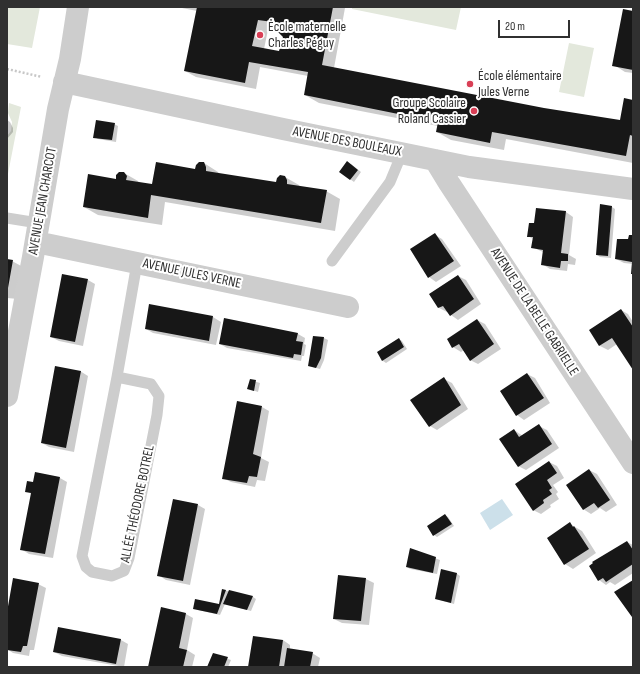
<!DOCTYPE html>
<meta charset="utf-8">
<style>
body{margin:0}
#map{position:relative;width:640px;height:674px;overflow:hidden;background:#fff;font-family:"Sofia Sans Condensed",sans-serif}
canvas{display:block}
.frame{position:absolute;inset:0;border:8px solid #303030;pointer-events:none}
.scale{position:absolute;left:498px;top:20px;width:72px;height:18px;box-sizing:border-box;border:2px solid #303030;border-top:0;padding-left:5px;font-size:12px;line-height:14px;white-space:nowrap;color:#303030;-webkit-text-stroke:3px #fff;paint-order:stroke}
</style>
<div id="map">
<canvas width="640" height="674"></canvas>
<div class="frame"></div>
<div class="scale">20 m</div>
</div>
<script>
const ctx = document.querySelector('canvas').getContext('2d');
ctx.lineJoin = 'round';
function fill(path, color) { ctx.fillStyle = color; ctx.fill(path, 'evenodd'); }
const shape = rows => new Path2D(rows.map(r => 'M' + r).join(''));
function trace(path, color, width, dash) { ctx.strokeStyle = color; ctx.lineWidth = width; ctx.lineCap = dash ? 'butt' : 'round'; ctx.setLineDash(dash || []); ctx.stroke(path); }
function label(font, color, halo, rows, align = 'center') {
  ctx.font = font + ' "Sofia Sans Condensed",sans-serif'; ctx.lineWidth = 4; ctx.setLineDash([]); ctx.textBaseline = 'middle'; ctx.strokeStyle = halo; ctx.fillStyle = color; for (const [text, x, y, turn = 0] of rows) {
    ctx.save(); ctx.translate(x, y); ctx.rotate((+turn || 0) * Math.PI / 180); ctx.textAlign = isNaN(turn) ? turn : align; if (halo) ctx.strokeText(text, 0, 0); ctx.fillText(text, 0, 0); ctx.restore();
  }
}
const green = shape([
 [7,7,40,7,32,48,7,44],
 [352,7,461,7,456,30,352,9],
 [569,43,594,48,584,97,559,92],
 [9,103,21,107,7,179,7,136,11,131,12,122,8,113]
]);
const water = shape([
 [502,499,513,515,490,530,480,513]
]);
const shadow = shape([
 [177,7,344,7,345,8,334,68,544,109,621,122,633,101,633,163,506,139,504,150,451,140,437,132,438,126,319,103,305,95,308,76,260,67,256,89,196,77,185,71,197,11],
 [269,25,276,27,284,36,280,53,264,49],
 [633,12,633,73,625,72,614,65],
 [7,120,10,122,13,128,13,132,7,139],
 [114,124,118,126,116,142,98,139,95,137],
 [204,163,218,172,219,174,277,183,285,177,299,185,300,187,326,191,340,199,335,231,165,202,162,225,98,215,84,207,124,173,138,181,139,183,153,185,196,170],
 [351,164,361,172,354,182,340,172],
 [612,207,615,209,611,258,600,257,597,255],
 [566,212,573,217,569,255,576,259,575,265,568,264,567,271,550,269,542,264,543,252,532,247,533,239,528,236,535,224],
 [435,235,442,239,461,266,436,282,429,277],
 [633,236,633,274,633,264,624,263,616,259],
 [7,260,12,261,23,267,18,299,7,298],
 [458,276,466,280,481,304,458,320,451,315,448,311,447,312,439,308,430,294],
 [88,280,95,284,83,346,59,341,51,337],
 [150,305,213,317,221,322,216,345,153,333,146,329],
 [621,310,628,314,633,322,633,368,617,344,608,350,600,346,590,330],
 [477,320,485,324,501,349,478,364,470,360,464,350,461,352,453,347],
 [298,334,305,338,304,344,306,345,304,356,302,356,301,361,227,348,220,344],
 [314,337,324,338,328,340,324,360,320,369,309,366],
 [399,339,402,341,407,349,386,363,383,361,378,353],
 [80,371,88,376,74,452,49,447,42,443],
 [527,374,535,378,550,403,524,420,517,415],
 [444,379,452,383,468,409,437,430,430,426],
 [250,380,260,383,258,392,249,389],
 [262,407,269,411,261,458,269,462,265,481,257,480,255,487,231,482,223,478],
 [539,426,547,430,559,448,526,470,518,466,514,430,523,436],
 [549,462,557,466,564,478,553,485,558,492,556,494,559,499,550,505,551,507,541,514,533,510],
 [589,470,597,474,617,505,606,512,600,508,591,514,583,509],
 [60,478,67,482,53,558,29,554,21,549,32,494,26,491,33,483],
 [198,505,205,509,190,585,166,580,158,575],
 [445,515,448,517,454,526,437,537,434,535],
 [570,524,582,531,596,553,573,569,565,564,548,538],
 [627,542,633,545,633,573,615,585,610,582,606,585,599,580],
 [410,549,440,560,437,574,410,569,407,567],
 [456,573,460,576,454,604,436,599],
 [339,576,366,579,374,583,369,625,342,623,334,619],
 [38,584,46,588,34,650,30,650,29,656,13,653,7,649,7,617],
 [223,590,253,597,256,599,251,611,225,604,220,615,198,610,194,608,220,605],
 [162,609,186,614,193,618,187,650,195,655,192,667,150,667],
 [121,640,128,644,124,667,62,656,54,652],
 [283,640,290,645,290,649,312,653,320,658,318,667,249,667],
 [213,654,231,660,228,667,208,667]
]);
const building = shape([
 [197,7,333,7,322,65,544,108,620,120,624,98,633,100,633,136,630,135,626,156,492,132,490,143,436,132,438,122,304,95,308,72,249,62,245,83,184,71],
 [258,20,273,22,277,31,283,37,279,51,252,46],
 [623,9,633,11,633,70,612,66],
 [96,120,115,123,112,140,93,138],
 [347,161,358,170,350,180,339,172],
 [156,162,195,169,196,165,199,162,204,162,206,167,206,171,276,182,277,178,280,175,285,176,287,180,287,184,327,190,321,223,151,195,148,218,83,207,88,174,116,179,116,175,119,172,124,172,127,176,126,180,152,184],
 [600,204,612,206,608,256,596,255],
 [536,208,566,211,561,253,568,254,568,261,561,261,560,268,541,265,543,250,531,248,533,237,527,237,529,223,534,223],
 [435,233,454,261,428,278,410,249],
 [629,235,633,235,633,274,631,274,632,262,615,259,617,239,628,239],
 [7,259,13,260,8,288,7,288],
 [62,274,88,279,75,342,50,337],
 [458,275,474,299,450,316,443,306,438,308,429,294],
 [149,304,213,316,209,341,145,329],
 [621,309,633,327,633,370,612,338,599,346,589,330],
 [224,318,298,333,296,341,303,342,301,355,294,354,293,358,219,344],
 [477,319,494,344,470,361,459,344,452,348,447,339],
 [313,336,324,337,321,358,316,368,308,366],
 [399,338,404,347,382,361,377,352],
 [55,366,81,371,66,448,41,443],
 [527,373,544,398,516,416,500,391],
 [444,377,461,405,429,427,410,400],
 [250,379,256,380,254,391,247,389],
 [237,401,262,406,253,454,261,457,257,477,249,476,247,483,222,479],
 [539,424,552,444,518,467,499,439,514,429,519,437],
 [549,461,557,473,547,480,552,488,549,490,552,494,543,500,544,503,533,511,515,484],
 [589,469,610,500,598,508,594,503,583,510,566,485],
 [35,472,60,477,45,554,20,550,31,493,25,492,27,481,33,482],
 [173,499,198,504,183,581,157,576],
 [445,514,452,524,433,536,427,526],
 [570,522,573,527,574,526,589,549,564,565,547,538],
 [627,541,633,550,633,564,606,582,603,578,598,581,589,566,593,563,592,562],
 [410,548,436,557,433,573,406,567],
 [441,569,457,573,451,603,435,599],
 [338,575,366,578,361,621,333,619],
 [13,578,39,583,27,646,23,646,21,652,7,650,7,612],
 [633,580,633,616,632,617,614,592],
 [222,589,226,590,217,614,193,609,195,599,219,604],
 [229,590,253,596,247,610,223,604],
 [161,607,186,613,179,648,187,650,183,667,148,667],
 [58,627,121,639,116,664,53,652],
 [253,636,283,640,279,667,248,667],
 [287,648,313,652,310,667,284,667],
 [213,653,228,657,224,667,207,667]
]);
const path = shape([
 [7,69,42,77]
]);
const service = shape([
 [7,218,38,223],
 [332,261,390,182,402,153],
 [117,377,151,384,159,396,157,415,129,558,124,571,112,576,92,572,86,567,82,556,117,377,137,263]
]);
const minor = shape([
 [64,82,283,129,469,167,633,189],
 [435,160,449,183,633,463],
 [36,242,348,307],
 [7,396,33,257,58,109,70,59,78,7]
]);
const markers = [
 [260,35,4,"#d93f56"],
 [470,84,4,"#d93f56"],
 [474,111,4,"#d93f56"]
];
const poiNames = [
 ["École maternelle",268,27],
 ["Charles Péguy",268,43],
 ["École élémentaire",478,76],
 ["Jules Verne",478,92],
 ["Groupe Scolaire",466,103,"right"],
 ["Roland Cassier",466,119,"right"]
];
const streetNames = [
 ["AVENUE DES BOULEAUX",347,142,11],
 ["AVENUE JEAN CHARCOT",43,201,-80],
 ["AVENUE JULES VERNE",192,274,12],
 ["AVENUE DE LA BELLE GABRIELLE",534,312,57],
 ["ALLÉE THÉODORE BOTREL",138,504,-78]
];
fill(green, '#e3e8dc');
fill(water, '#cce0ea');
fill(shadow, '#0003');
fill(building, '#171717');
trace(path, '#c7c7c7', 2.5, [2, 2]);
trace(service, '#cdcdcd', 11);
trace(minor, '#cdcdcd', 22);
for (const [x, y, r, color] of markers) { const dot = new Path2D(); dot.arc(x, y, r, 0, 2 * Math.PI); ctx.fillStyle = color; ctx.fill(dot); trace(dot, '#fff', 1.5); }
label('14px', '#303030', '#fff', poiNames, 'left');
label('14px', '#303030', '#fff', streetNames);
</script>
